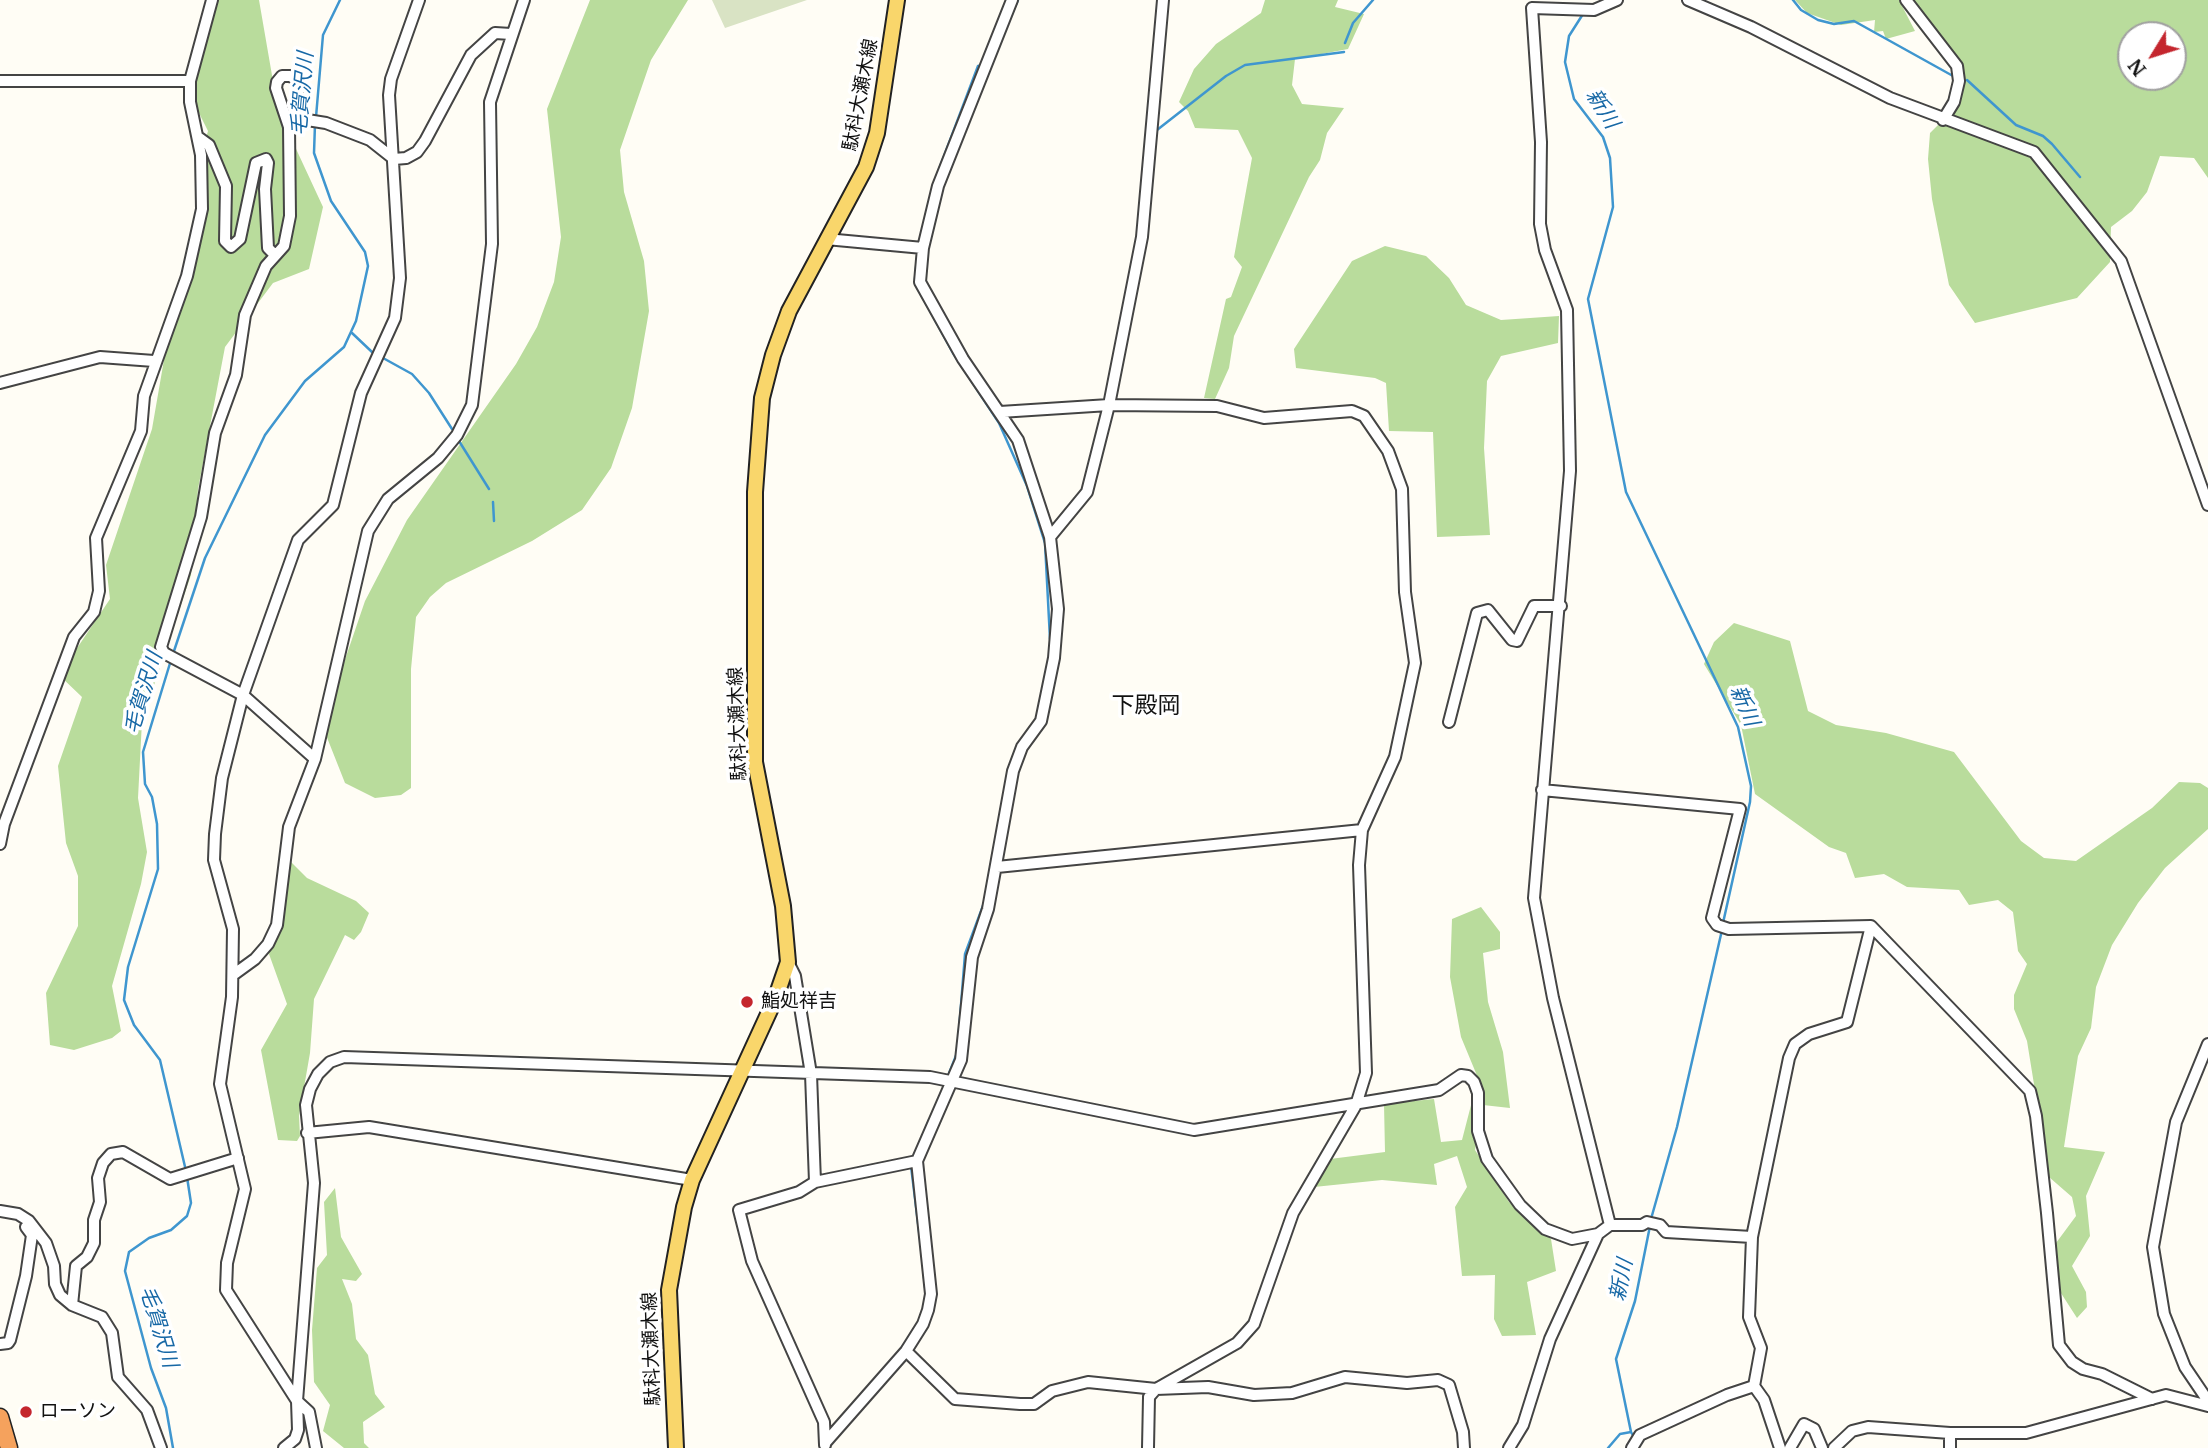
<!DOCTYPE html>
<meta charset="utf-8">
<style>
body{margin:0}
#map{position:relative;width:2208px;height:1448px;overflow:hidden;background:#fffdf5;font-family:Merriweather,serif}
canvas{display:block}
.north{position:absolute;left:2117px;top:21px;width:70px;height:70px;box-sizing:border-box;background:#fff;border:2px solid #a0a0a0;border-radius:50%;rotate:232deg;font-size:19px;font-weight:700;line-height:28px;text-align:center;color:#111}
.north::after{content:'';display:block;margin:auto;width:24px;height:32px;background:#c4262e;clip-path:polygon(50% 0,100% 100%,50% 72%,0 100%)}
</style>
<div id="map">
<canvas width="2208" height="1448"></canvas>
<div class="north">N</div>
</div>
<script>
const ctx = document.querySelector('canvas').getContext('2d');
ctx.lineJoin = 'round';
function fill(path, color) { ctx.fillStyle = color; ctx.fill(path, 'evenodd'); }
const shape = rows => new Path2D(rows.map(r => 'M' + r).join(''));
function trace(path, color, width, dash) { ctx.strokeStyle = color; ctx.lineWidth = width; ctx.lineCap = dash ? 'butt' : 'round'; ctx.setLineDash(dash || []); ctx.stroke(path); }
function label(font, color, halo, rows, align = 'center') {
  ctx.font = font + ' Merriweather,"Noto Sans JP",serif'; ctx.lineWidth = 7; ctx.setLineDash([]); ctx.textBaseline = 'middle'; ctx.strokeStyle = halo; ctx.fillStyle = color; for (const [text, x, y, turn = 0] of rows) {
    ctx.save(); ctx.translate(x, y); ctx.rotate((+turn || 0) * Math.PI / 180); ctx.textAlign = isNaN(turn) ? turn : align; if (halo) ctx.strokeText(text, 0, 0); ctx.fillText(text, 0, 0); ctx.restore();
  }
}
const forest = shape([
 [206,0,259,0,278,110,323,207,309,269,273,283,225,347,198,489,191,575,142,721,138,798,147,852,141,884,112,986,121,1031,112,1038,74,1050,50,1045,46,993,78,926,78,876,66,843,58,766,82,697,59,675,110,599,106,565,152,429,165,354,198,251,207,172,201,155,208,131,194,103,195,47],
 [590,0,688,0,651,60,620,150,624,192,644,261,649,311,632,408,611,468,582,510,532,541,446,583,430,597,416,617,411,669,411,788,401,795,375,798,345,783,326,735,337,683,365,601,392,549,407,520,516,364,537,327,554,282,561,237,547,109],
 [1265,0,1338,0,1335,7,1364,14,1348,49,1295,59,1292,85,1302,104,1344,108,1327,133,1320,160,1309,177,1234,336,1229,368,1215,399,1204,398,1226,299,1231,297,1242,267,1234,257,1252,158,1238,130,1195,128,1188,111,1179,102,1194,69,1216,44,1261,13],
 [1795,0,1899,0,1915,31,1886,39,1883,31,1874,32,1875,20,1841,25,1807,13],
 [1906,0,2208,0,2208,178,2194,158,2160,156,2147,192,2132,211,2111,227,2110,262,2077,298,1975,323,1949,285,1932,199,1928,159,1930,133,1943,120,1954,102,1957,66],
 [2131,35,2173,35,2173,77,2131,77],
 [1385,246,1426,256,1449,278,1466,305,1501,320,1559,316,1558,343,1501,356,1487,381,1484,448,1490,535,1437,537,1433,432,1389,431,1386,383,1375,378,1296,368,1294,349,1352,261],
 [1734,623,1790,641,1808,711,1836,725,1886,733,1954,752,2021,841,2044,858,2076,861,2152,808,2179,782,2200,783,2208,788,2208,829,2165,868,2138,903,2112,945,2096,987,2091,1028,2078,1056,2064,1147,2105,1152,2086,1196,2090,1236,2072,1266,2086,1292,2087,1307,2077,1318,2059,1290,2056,1243,2076,1216,2072,1197,2049,1177,2027,1041,2014,1009,2014,995,2027,964,2018,951,2013,912,1998,900,1969,905,1959,890,1907,887,1884,874,1855,878,1846,853,1829,847,1755,794,1741,725,1704,664,1714,642],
 [284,855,307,878,356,901,369,913,361,932,354,940,345,935,314,999,310,1053,299,1116,300,1136,297,1141,278,1140,261,1050,287,1004,269,954,277,925],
 [1481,907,1500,932,1500,949,1483,953,1488,1002,1503,1052,1510,1108,1483,1105,1475,1150,1509,1202,1551,1239,1556,1271,1527,1282,1536,1335,1502,1336,1494,1319,1495,1275,1462,1276,1455,1207,1467,1187,1457,1156,1434,1164,1437,1185,1382,1180,1314,1187,1330,1159,1385,1152,1384,1104,1434,1099,1441,1142,1462,1140,1478,1078,1461,1037,1450,977,1452,919],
 [335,1188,341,1237,362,1274,356,1281,342,1279,352,1304,356,1339,368,1355,375,1394,385,1407,363,1422,364,1443,369,1448,344,1448,323,1431,330,1405,314,1382,312,1330,317,1268,327,1255,324,1202]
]);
const cemetery = shape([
 [712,0,807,0,725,28]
]);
const stream = shape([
 [1793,0,1801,10,1818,20,1834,24,1854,21,1953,76],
 [1583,14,1569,36,1565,62,1574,99,1603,137,1610,158,1613,207,1588,299,1626,492,1738,727,1751,786,1750,802,1723,923],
 [1011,16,1018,0],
 [1345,43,1353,23,1373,0],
 [1967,80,2016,125,2043,136,2052,144,2080,177],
 [316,117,323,35,340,0],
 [1157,130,1226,76,1245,65,1344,52],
 [935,180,978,66,983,65],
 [915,279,917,258],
 [918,289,953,353,999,423,1027,486,1045,543,1050,639],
 [352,333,372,352],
 [383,358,412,374,429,393,452,429],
 [459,441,489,489],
 [493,502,494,521],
 [173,654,205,558,265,435,305,381,344,347,356,321,368,266,365,252,331,201,314,153,315,124],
 [171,660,143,752,145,784,152,797,157,824,158,869,128,967,124,1000,134,1025,160,1060,186,1171],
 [1012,759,1017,746],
 [987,886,1003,799],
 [958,1043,965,954,984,903],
 [948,1076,957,1053],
 [913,1159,929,1120],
 [911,1166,920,1239],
 [1651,1219,1677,1127,1722,930],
 [924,1277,926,1295],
 [897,1354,908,1339],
 [1635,1439,1631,1432,1616,1359,1635,1301,1650,1226],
 [173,1448,166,1408,151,1368,125,1271,129,1252,149,1238,171,1230,187,1216,191,1203,187,1177],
 [1608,1448,1620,1434,1631,1432]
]);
const minor = shape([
 [1688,0,1751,27,1890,98,2034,152,2121,261,2208,505],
 [1906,0,1957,66,1959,81,1954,102,1943,120],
 [511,34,495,33,471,55,425,141,417,152,406,158,394,159,370,140,326,123,301,119,297,80,290,76,282,76,277,82,276,88,289,127,290,216,284,246,266,266,245,315,236,375,215,433,201,517,161,647,164,653,243,695,315,759,368,531,388,499,438,458,457,435,472,405,492,244,490,102,524,0],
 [0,81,190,81],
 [198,137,209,145,226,186,225,241,231,247,240,239,256,163,266,159,268,163,265,189,268,248,274,254],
 [826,239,923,248],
 [0,383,100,357,154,361],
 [1000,412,1109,405,1217,406,1264,418,1352,411,1364,416,1388,451,1402,489,1405,592,1415,663,1395,757,1362,830,1359,865,1366,1073,1356,1105,1293,1213,1254,1324,1237,1343,1156,1389,1149,1397,1148,1448],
 [1050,537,1087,492,1109,405,1142,237,1163,0],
 [1449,722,1477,613,1488,610,1512,640,1517,641,1534,606,1561,606],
 [1542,790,1740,809,1712,918,1717,925,1729,929,1871,926,2030,1091,2036,1116,2047,1213,2059,1345,2072,1362,2083,1369,2102,1374,2152,1399],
 [0,844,4,824,74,637,94,612,99,591,96,538,141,431,144,396,187,276,202,209,201,155,190,102,190,81,212,0],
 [997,867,1362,830],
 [788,962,795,976,811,1074,815,1182],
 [233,975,255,959,268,944,277,925,289,827,315,759],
 [2208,1044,2176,1122,2153,1247,2164,1314,2185,1367,2208,1401],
 [307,1133,369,1127,692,1180],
 [0,1211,18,1214,29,1221,46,1243,54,1266,55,1284,60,1295,72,1305,102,1317,112,1333,118,1377,147,1410,161,1448],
 [1610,1225,1553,998,1534,898,1570,471,1567,310,1545,250,1540,224,1541,142,1532,8,1594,10,1617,0],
 [72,1305,76,1266,87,1257,94,1243,94,1220,100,1202,98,1178,103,1163,111,1154,123,1152,170,1179,238,1158],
 [0,1344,8,1343,10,1340,26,1276,32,1235,26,1227],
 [906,1351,955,1399,1020,1404,1034,1404,1052,1391,1088,1382,1156,1389,1208,1387,1254,1395,1292,1393,1345,1377,1407,1383,1438,1380,1449,1385,1463,1432,1464,1448],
 [1754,1386,1761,1348,1749,1317,1752,1237,1789,1058,1795,1044,1809,1034,1847,1022,1871,926],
 [1754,1386,1764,1400,1780,1448],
 [1950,1433,1950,1448],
 [825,1443,906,1351,923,1324,928,1310,931,1294,917,1161,961,1060,972,957,988,909,1013,771,1022,747,1041,721,1054,658,1058,609,1050,537,1018,440,963,359,920,282,923,248,938,186,1012,0],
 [825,1445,824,1422,752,1261,739,1210,799,1192,815,1182,917,1161],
 [284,1448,295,1439,298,1430,297,1401,314,1183,306,1105,310,1089,318,1074,330,1062,344,1057,930,1077,1194,1130,1439,1090,1461,1075,1468,1076,1474,1082,1478,1093,1478,1131,1487,1159,1520,1205,1545,1229,1572,1239,1598,1234,1610,1225,1642,1225,1647,1222,1660,1225,1666,1232,1752,1237],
 [316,1448,309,1412,297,1401,226,1290,227,1263,245,1189,220,1084,232,997,233,929,214,860,215,834,222,778,243,695,298,540,333,505,361,393,395,318,400,278,389,95,391,79,419,0],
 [1509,1448,1523,1425,1550,1339,1598,1234],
 [1632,1448,1640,1435,1727,1395,1754,1386],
 [1790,1448,1804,1424,1814,1429,1822,1448],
 [1834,1448,1852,1431,1868,1427,1950,1433,2026,1433,2166,1395,2208,1406]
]);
const major = shape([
 [676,1448,669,1290,684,1207,692,1180,776,997,788,962,783,906,755,762,755,492,762,398,773,355,789,311,866,167,877,133,897,0]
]);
const highway = shape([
 [0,1417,9,1448]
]);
const markers = [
 [747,1002,7,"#c4262e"],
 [26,1412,7,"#c4262e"]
];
const streetNames = [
 ["駄科大瀬木線",861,95,-79],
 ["駄科大瀬木線",738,724,-92],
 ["駄科大瀬木線",652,1349,-92]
];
const poiNames = [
 ["鮨処祥吉",761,1002],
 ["ローソン",40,1412]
];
const waterNames = [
 ["毛賀沢川",303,94,-85],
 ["新川",1602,109,58],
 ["毛賀沢川",144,693,-73],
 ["新川",1744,706,67],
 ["新川",1622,1280,-78],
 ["毛賀沢川",158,1327,73]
];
const quarterNames = [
 ["下殿岡",1146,706]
];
fill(forest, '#b9dc9c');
fill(cemetery, '#d9e3c4');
trace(stream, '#3f96cf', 2.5);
trace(minor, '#444', 14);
trace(major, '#222', 18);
trace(highway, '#222', 19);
trace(minor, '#fff', 10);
trace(major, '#f9d66b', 14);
trace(highway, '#f5a25d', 16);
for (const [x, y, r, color] of markers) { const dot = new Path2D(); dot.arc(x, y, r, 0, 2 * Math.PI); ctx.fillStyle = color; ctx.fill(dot); trace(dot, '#fff', 2.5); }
label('19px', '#111', '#fff', streetNames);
label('19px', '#111', '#fff', poiNames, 'left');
label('italic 21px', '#1768a6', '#fff', waterNames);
label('23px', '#111', '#fff', quarterNames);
</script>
